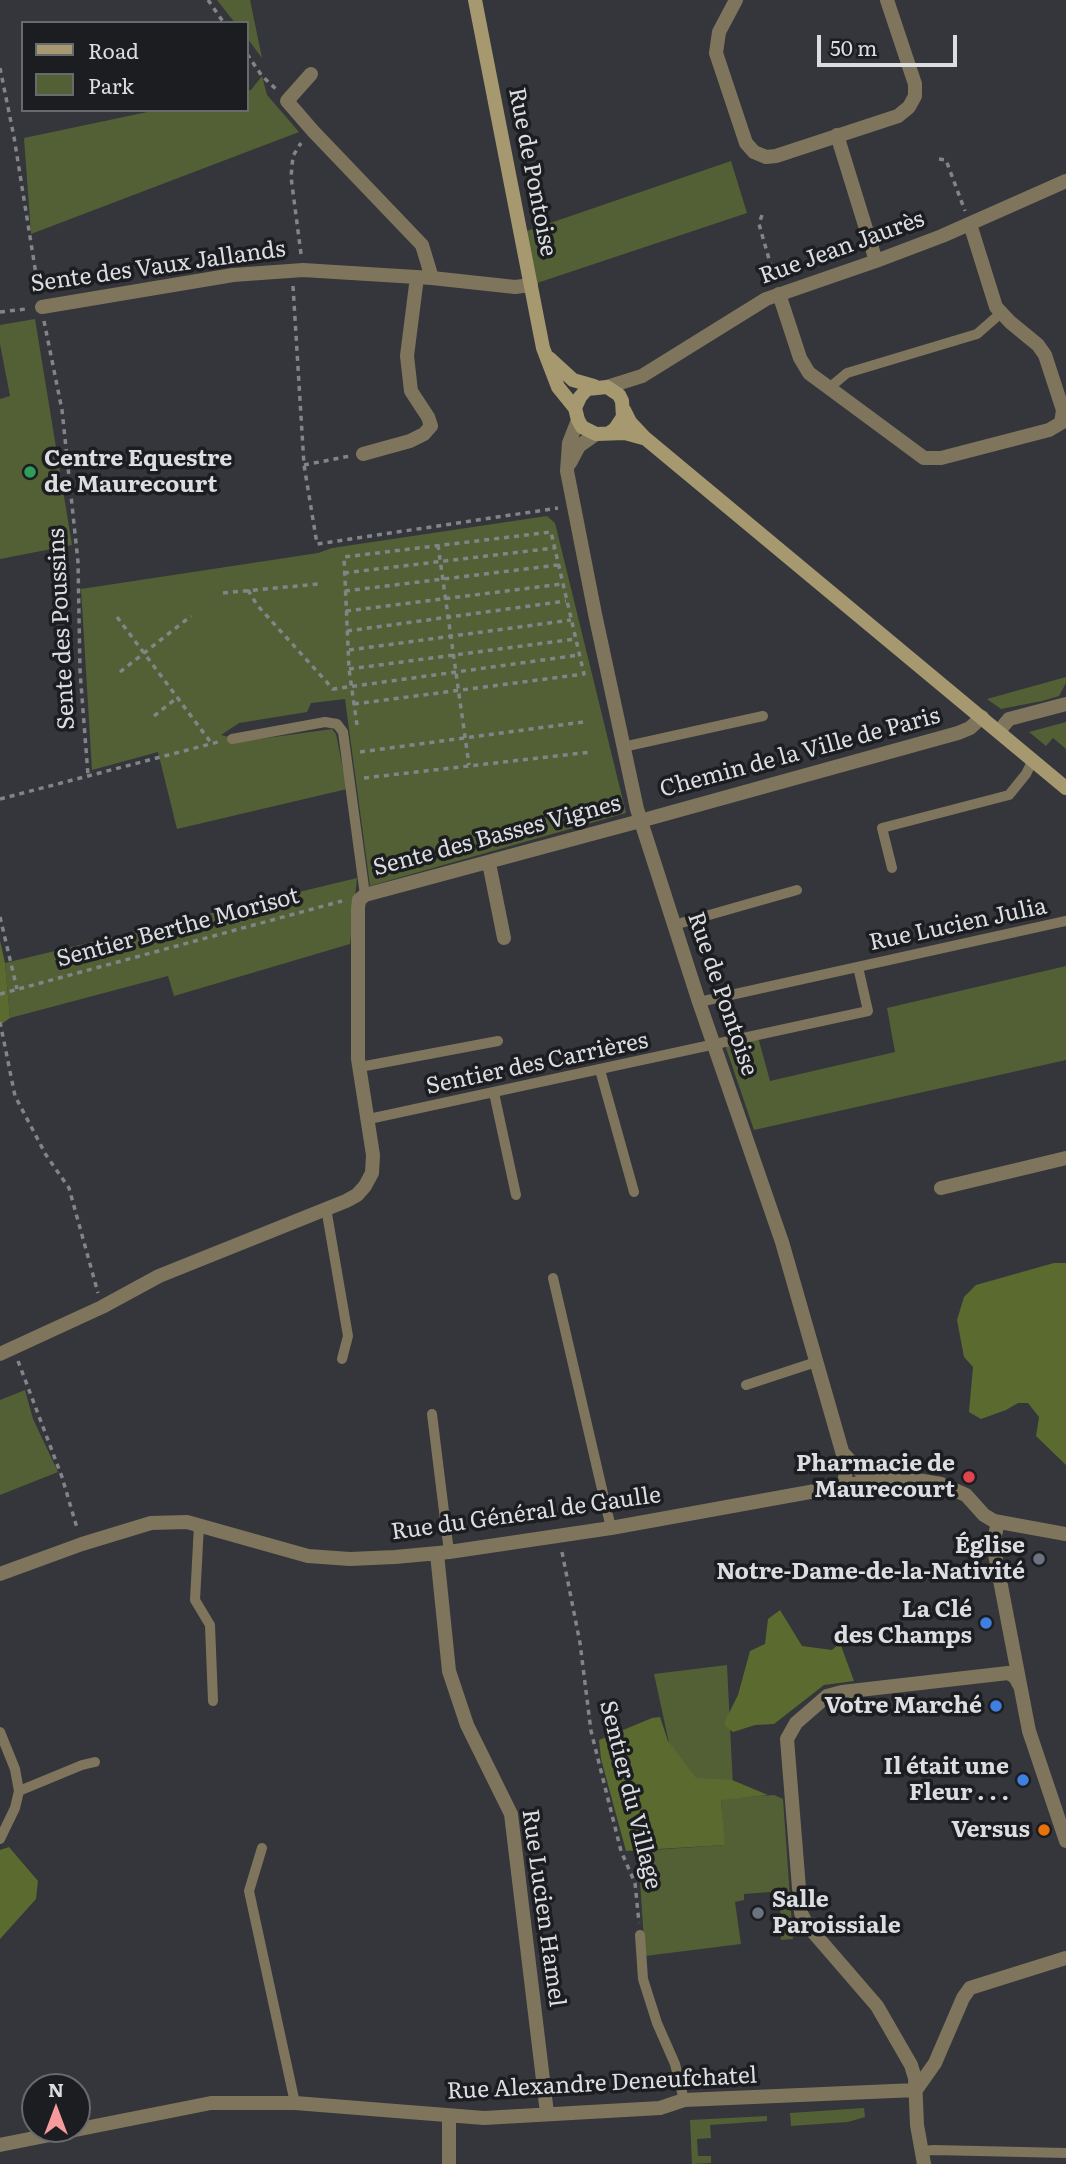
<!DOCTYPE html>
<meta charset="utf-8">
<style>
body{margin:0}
#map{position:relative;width:1066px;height:2164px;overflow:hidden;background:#34363b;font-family:Literata,serif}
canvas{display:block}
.legend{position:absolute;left:21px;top:21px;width:228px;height:91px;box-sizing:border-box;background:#1c1d20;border:2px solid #696a6d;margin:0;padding:9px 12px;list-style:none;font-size:21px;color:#dcdde0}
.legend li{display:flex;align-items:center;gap:14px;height:35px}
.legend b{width:35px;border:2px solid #696a6d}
.north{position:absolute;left:21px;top:2073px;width:70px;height:70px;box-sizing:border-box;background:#1c1d20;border:2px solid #696a6d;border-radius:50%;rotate:0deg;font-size:19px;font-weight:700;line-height:28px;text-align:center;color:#dcdde0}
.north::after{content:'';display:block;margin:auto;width:24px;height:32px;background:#f59b9d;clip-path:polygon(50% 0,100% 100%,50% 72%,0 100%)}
.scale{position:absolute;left:817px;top:35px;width:140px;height:32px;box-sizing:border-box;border:4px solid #dcdde0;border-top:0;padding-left:9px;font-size:21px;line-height:24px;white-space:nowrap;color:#dcdde0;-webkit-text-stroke:5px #1c1d20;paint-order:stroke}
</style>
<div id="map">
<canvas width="1066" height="2164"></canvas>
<ul class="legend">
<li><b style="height:9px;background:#a69970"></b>Road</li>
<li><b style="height:19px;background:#536035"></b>Park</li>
</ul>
<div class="north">N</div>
<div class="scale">50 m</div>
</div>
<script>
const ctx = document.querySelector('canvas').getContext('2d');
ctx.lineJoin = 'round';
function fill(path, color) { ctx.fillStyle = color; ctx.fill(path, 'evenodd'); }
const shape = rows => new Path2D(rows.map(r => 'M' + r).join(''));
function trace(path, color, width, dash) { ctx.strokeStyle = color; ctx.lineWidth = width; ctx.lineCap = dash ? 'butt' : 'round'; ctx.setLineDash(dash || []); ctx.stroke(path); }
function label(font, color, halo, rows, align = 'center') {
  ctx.font = font + ' Literata,serif'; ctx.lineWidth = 7; ctx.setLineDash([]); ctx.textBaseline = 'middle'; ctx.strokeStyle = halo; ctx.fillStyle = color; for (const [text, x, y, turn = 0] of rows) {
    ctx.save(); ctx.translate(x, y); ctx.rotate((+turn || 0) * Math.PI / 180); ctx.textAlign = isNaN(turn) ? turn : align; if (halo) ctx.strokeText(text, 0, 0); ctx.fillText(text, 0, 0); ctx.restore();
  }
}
const green = shape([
 [217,0,250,0,262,58,247,38,247,23,235,23],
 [262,76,267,95,299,132,31,234,24,138,157,110,247,110,247,91,251,90],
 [731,161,747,213,531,285,521,233],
 [35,319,72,545,0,559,0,399,10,396,0,344,0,325],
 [547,516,555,523,626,813,370,886,345,699,311,703,307,712,239,723,221,735,245,741,332,729,336,734,347,789,177,829,158,752,92,770,81,589,318,553,332,548],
 [1066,677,1066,683,1059,696,1042,701,1001,709,987,699],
 [1066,722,1066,749,1053,738,1046,746,1029,732],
 [357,878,350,944,174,996,168,976,10,1018,5,963],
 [1066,966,1066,1060,754,1130,725,1045,758,1037,770,1081,895,1052,887,1008],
 [25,1390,33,1419,58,1472,0,1495,0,1400],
 [727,1665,733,1787,680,1793,654,1674],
 [774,1795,783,1799,793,1939,781,1940,779,1924,782,1923,778,1897,771,1897,770,1892,744,1894,744,1900,735,1902,741,1944,645,1956,638,1851,724,1845,721,1799],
 [864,2108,865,2117,848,2122,791,2126,790,2113],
 [767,2116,767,2121,710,2125,711,2138,697,2139,698,2156,711,2156,711,2163,692,2164,690,2120]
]);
const forest = shape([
 [0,941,5,963,10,1018,0,1025],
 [1054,1263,1066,1263,1066,1465,1036,1436,1039,1417,1028,1403,1018,1403,1006,1410,981,1419,969,1412,973,1367,964,1357,957,1320,964,1297,976,1285],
 [780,1610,802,1646,832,1650,840,1643,854,1681,824,1685,774,1724,755,1725,733,1732,725,1726,725,1721,738,1695,750,1651,765,1644,768,1619],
 [660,1717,668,1741,696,1778,732,1780,768,1795,721,1800,725,1845,626,1851,601,1759,599,1740,652,1718],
 [9,1847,38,1881,36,1899,0,1939,0,1850]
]);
const path = shape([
 [208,0,224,23],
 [247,54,262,76,277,90],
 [0,68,14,137,39,293],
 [939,159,946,160,965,211],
 [762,215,759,224,775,280],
 [301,254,291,177,293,156,301,143],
 [293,286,304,465,317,544,558,508],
 [0,312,26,309],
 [44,321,62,410,78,562,80,671,88,775],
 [304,465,350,456],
 [438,545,469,765],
 [344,573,554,548],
 [248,590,257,605,333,689,579,655],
 [345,591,558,565],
 [223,593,318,584],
 [346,611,562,584],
 [117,617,212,744],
 [347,631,566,601],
 [349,650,571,620],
 [349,669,575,639],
 [120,672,191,616],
 [354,704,584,674,551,532,344,557,349,669,357,725],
 [154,716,178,697],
 [360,752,583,722],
 [364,778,591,752],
 [0,799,218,742],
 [0,917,17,989],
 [0,994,342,901],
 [0,1022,15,1096,46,1155,69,1188,98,1293],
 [18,1361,62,1477,77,1528],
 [562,1552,580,1643,591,1731,621,1851,635,1883,639,1923]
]);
const service = shape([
 [829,388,847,373,977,334,1001,313],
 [232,739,325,722,337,724,343,732,365,895],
 [623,747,763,716],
 [892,868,882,828,1009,795,1026,774,1033,760],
 [674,925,797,890],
 [699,1002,1066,921],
 [360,1067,498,1041],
 [600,1070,634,1192],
 [494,1093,516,1195],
 [369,1119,868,1011,858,967],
 [326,1208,348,1336,342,1359],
 [553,1278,611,1528],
 [746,1385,816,1362],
 [432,1414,449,1552],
 [199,1525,195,1600,210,1625,213,1701],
 [0,1732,15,1769,19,1791,15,1808,0,1839],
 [19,1791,82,1765,95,1762],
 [262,1848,249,1891,295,2103],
 [640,1935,643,1979,657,2023,675,2064,684,2100],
 [921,2151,934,2150,1066,2153]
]);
const pedestrian = shape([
 [640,821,958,733,970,728,982,717]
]);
const minor = shape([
 [736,0,719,32,716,53,746,143,754,152,766,157,776,156,898,116,909,107,915,96,915,84,887,0],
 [311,74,287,101,313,131,422,245,432,278],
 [837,135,876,261],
 [779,294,800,358,809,373,924,458,941,458,1049,430,1061,423,1063,410,1045,355,1038,345,1010,322,996,307,970,224],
 [42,307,233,275,303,270,432,278,515,287,531,285],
 [607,387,642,376,766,299,876,261,942,236,1066,181],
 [578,420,569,443,567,471,595,614,637,809,699,1002,782,1242,846,1465,845,1479,842,1485,837,1488],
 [363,454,410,441,424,434,431,426,428,417,411,391,407,356,417,277],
 [570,463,579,446,596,434],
 [999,731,1009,719,1066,704],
 [489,863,504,938],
 [941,1188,1066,1158],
 [0,1354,102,1307,159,1276,346,1201,357,1195,365,1186,372,1173,373,1155,358,1059,358,908,359,900,365,895,640,821],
 [843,1453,859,1470,881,1475],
 [998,1522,993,1544,1029,1731,1066,1841],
 [437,1554,449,1671,467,1725,511,1814,547,2113],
 [0,1574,82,1544,151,1523,187,1522,308,1556,350,1559,395,1557,449,1552,611,1528,876,1480,911,1479,941,1484,966,1495,984,1515,994,1521,1066,1534],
 [916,2090,935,2063,963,1998,970,1988,1066,1958],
 [0,2145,211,2103,295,2103,484,2118,660,2108,684,2100,916,2090],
 [449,2164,449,2117],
 [924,2164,917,2125,915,2078,911,2065,877,2006,807,1925,801,1913,787,1739,796,1723,827,1696,842,1692,1008,1673,1015,1677,1020,1686]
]);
const secondary = shape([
 [475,0,543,348,558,387,575,408],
 [549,358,573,380,594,386],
 [624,410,630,422,645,438,1066,788],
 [609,433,615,429,623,417,622,401,619,395,607,387,587,389,580,397,575,408,578,420,582,427,596,434,625,433,643,438]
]);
const markers = [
 [30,472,7,"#2e9e5b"],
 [969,1477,7,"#e0444e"],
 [1039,1559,7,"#6b7280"],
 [986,1623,7,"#3f7fe0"],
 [996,1706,7,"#3f7fe0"],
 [1023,1780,7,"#3f7fe0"],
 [1044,1830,7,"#e8710a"],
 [758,1913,7,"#6b7280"]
];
const streetNames = [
 ["Rue de Pontoise",532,172,79],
 ["Rue Jean Jaurès",842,248,-20],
 ["Sente des Vaux Jallands",158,267,-8],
 ["Sente des Poussins",62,629,-93],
 ["Chemin de la Ville de Paris",800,753,-15],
 ["Sente des Basses Vignes",497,836,-15],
 ["Rue Lucien Julia",958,925,-12],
 ["Sentier Berthe Morisot",178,928,-15],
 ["Rue de Pontoise",722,994,71],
 ["Sentier des Carrières",537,1064,-12],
 ["Rue du Général de Gaulle",526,1514,-8],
 ["Sentier du Village",630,1795,76],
 ["Rue Lucien Hamel",543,1908,82],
 ["Rue Alexandre Deneufchatel",602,2084,-3]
];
const poiNames = [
 ["Centre Equestre",44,459,"left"],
 ["de Maurecourt",44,485,"left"],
 ["Pharmacie de",955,1464],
 ["Maurecourt",955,1490],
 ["Église",1025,1546],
 ["Notre-Dame-de-la-Nativité",1025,1572],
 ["La Clé",972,1610],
 ["des Champs",972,1636],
 ["Votre Marché",982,1706],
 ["Il était une",1009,1767],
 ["Fleur . . .",1009,1793],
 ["Versus",1030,1830],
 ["Salle",772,1900,"left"],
 ["Paroissiale",772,1926,"left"]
];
fill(green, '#536035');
fill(forest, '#5b6b30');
trace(path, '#828488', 3.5, [5, 5]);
trace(service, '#7e755c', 10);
trace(pedestrian, '#7e755c', 14);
trace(minor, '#7e755c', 14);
trace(secondary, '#a69970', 14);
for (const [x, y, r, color] of markers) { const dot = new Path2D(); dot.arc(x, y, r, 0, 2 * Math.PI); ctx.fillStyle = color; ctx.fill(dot); trace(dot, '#1c1d20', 2.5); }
label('23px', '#dcdde0', '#1c1d20', streetNames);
label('bold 23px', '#dcdde0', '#1c1d20', poiNames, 'right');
</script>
